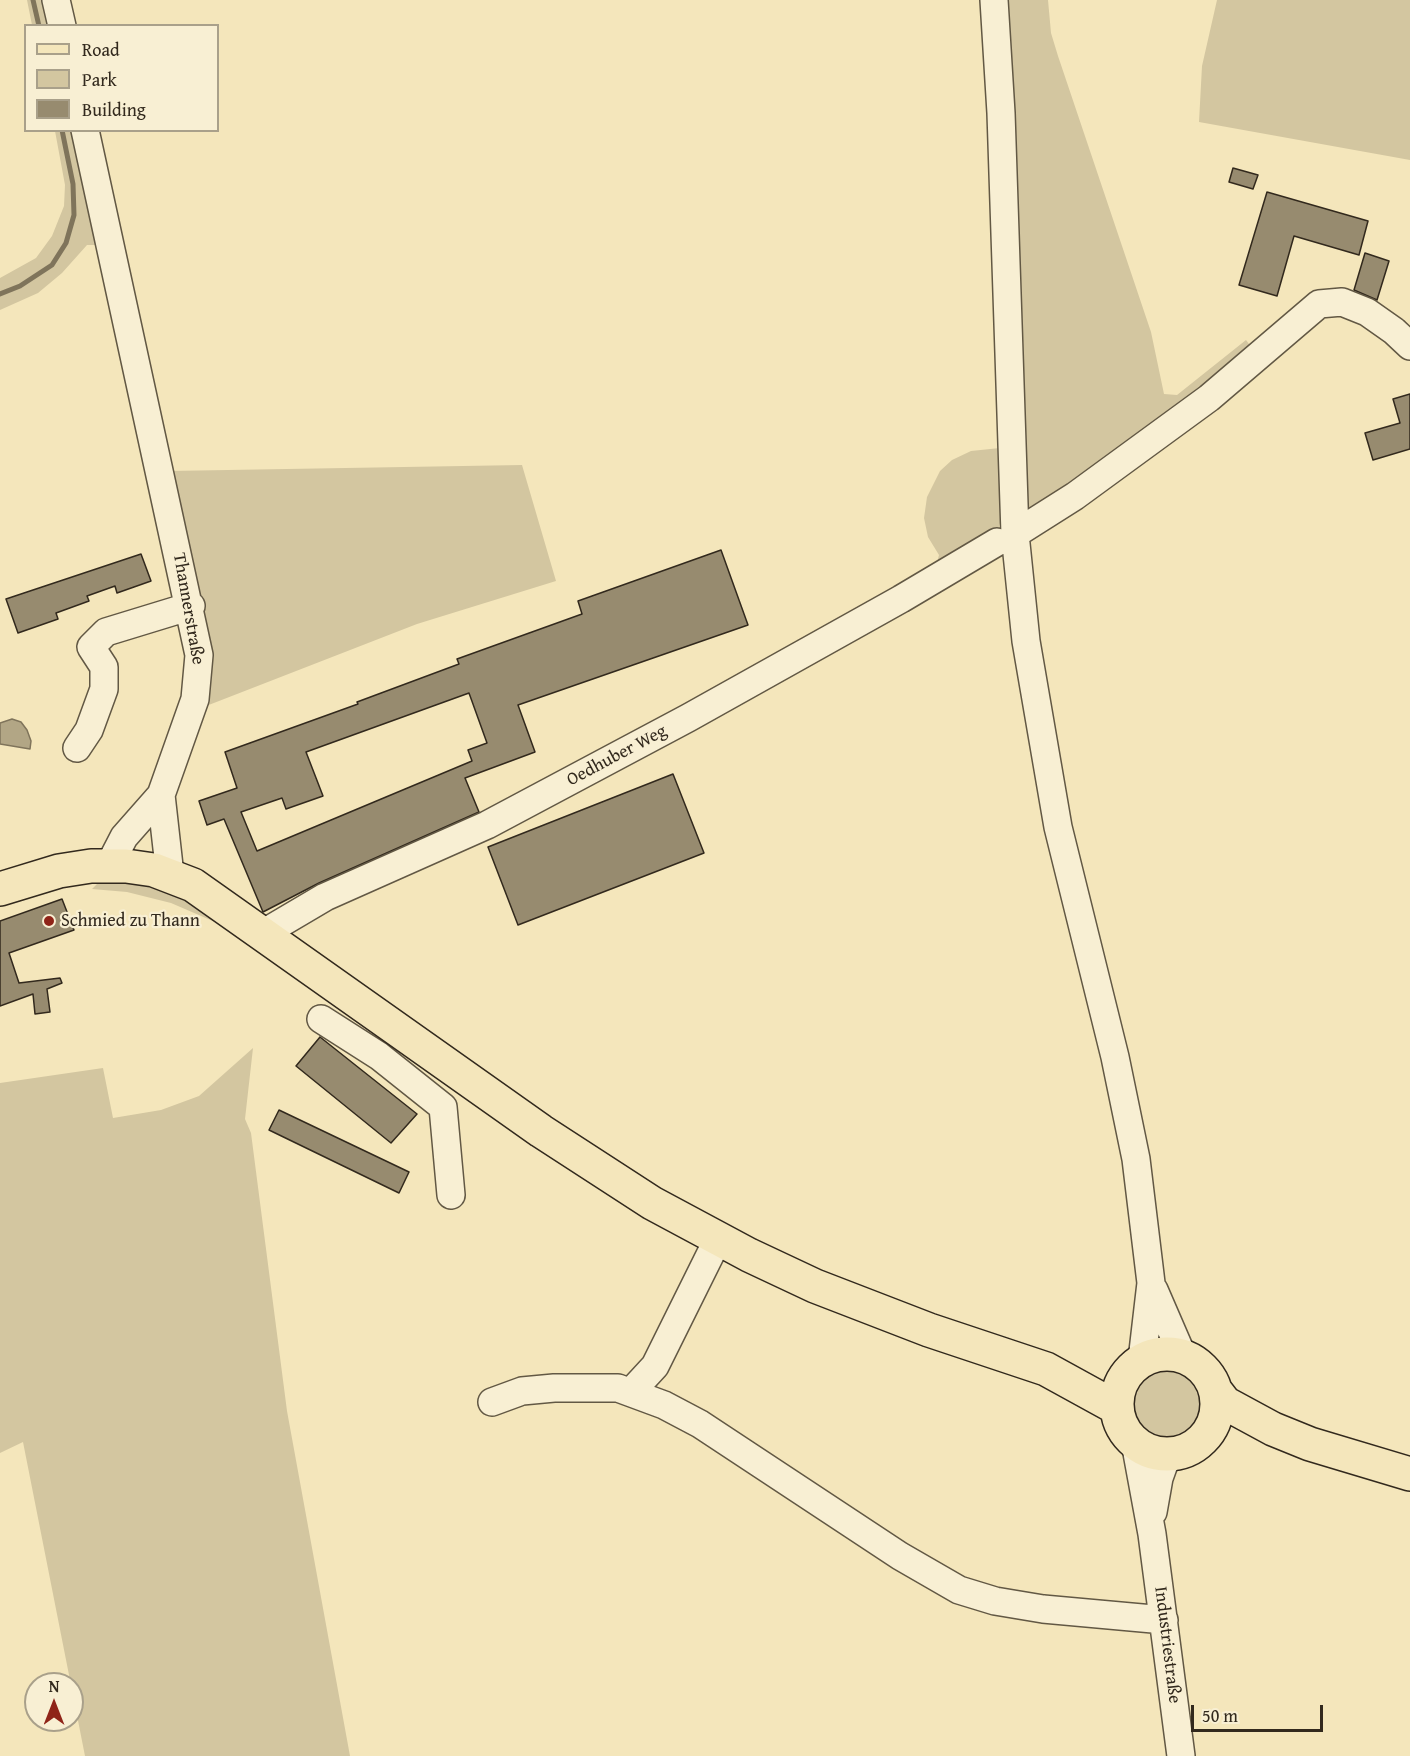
<!DOCTYPE html>
<meta charset="utf-8">
<style>
body{margin:0}
#map{position:relative;width:1410px;height:1756px;overflow:hidden;background:#f4e6bb;font-family:"Gentium Book Plus",serif}
canvas{display:block}
.legend{position:absolute;left:24px;top:24px;width:195px;height:108px;box-sizing:border-box;background:#f8efd3;border:2px solid #a9a08a;margin:0;padding:8px 10px;list-style:none;font-size:18px;color:#32291d}
.legend li{display:flex;align-items:center;gap:12px;height:30px}
.legend b{width:30px;border:2px solid #a9a08a}
.north{position:absolute;left:24px;top:1672px;width:60px;height:60px;box-sizing:border-box;background:#f8efd3;border:2px solid #a9a08a;border-radius:50%;rotate:0deg;font-size:16px;font-weight:700;line-height:24px;text-align:center;color:#32291d}
.north::after{content:'';display:block;margin:auto;width:21px;height:27px;background:#8f2418;clip-path:polygon(50% 0,100% 100%,50% 72%,0 100%)}
.scale{position:absolute;left:1191px;top:1705px;width:132px;height:27px;box-sizing:border-box;border:3px solid #32291d;border-top:0;padding-left:8px;font-size:18px;line-height:21px;white-space:nowrap;color:#32291d;-webkit-text-stroke:4px #f8efd3;paint-order:stroke}
</style>
<div id="map">
<canvas width="1410" height="1756"></canvas>
<ul class="legend">
<li><b style="height:8px;background:#f4e6bb"></b>Road</li>
<li><b style="height:16px;background:#d3c6a0"></b>Park</li>
<li><b style="height:16px;background:#978b6f"></b>Building</li>
</ul>
<div class="north">N</div>
<div class="scale">50 m</div>
</div>
<script>
const ctx = document.querySelector('canvas').getContext('2d');
ctx.lineJoin = 'round';
function fill(path, color) { ctx.fillStyle = color; ctx.fill(path, 'evenodd'); }
const shape = rows => new Path2D(rows.map(r => 'M' + r).join(''));
function trace(path, color, width, dash) { ctx.strokeStyle = color; ctx.lineWidth = width; ctx.lineCap = dash ? 'butt' : 'round'; ctx.setLineDash(dash || []); ctx.stroke(path); }
function label(font, color, halo, rows, align = 'center') {
  ctx.font = font + ' "Gentium Book Plus",serif'; ctx.lineWidth = 4.5; ctx.setLineDash([]); ctx.textBaseline = 'middle'; ctx.strokeStyle = halo; ctx.fillStyle = color; for (const [text, x, y, turn = 0] of rows) {
    ctx.save(); ctx.translate(x, y); ctx.rotate((+turn || 0) * Math.PI / 180); ctx.textAlign = isNaN(turn) ? turn : align; if (halo) ctx.strokeText(text, 0, 0); ctx.fillText(text, 0, 0); ctx.restore();
  }
}
const green = shape([
 [27,0,47,0,53,25,32,25],
 [1005,0,1048,0,1051,33,1058,56,1151,332,1164,394,1177,395,1246,340,1255,352,1038,510,1029,507,1022,500],
 [1217,0,1410,0,1410,160,1199,122,1202,66],
 [55,131,76,131,99,245,87,245,62,273,38,293,0,310,0,278,36,258,52,236,64,206,65,185],
 [1000,448,1002,516,997,533,934,574,939,555,928,537,924,518,927,497,940,471,952,460,971,451],
 [522,465,556,581,417,624,201,708,169,471],
 [125,880,180,892,222,925,171,903,127,892,92,889,97,884],
 [253,1048,245,1119,251,1133,287,1411,350,1756,85,1756,23,1442,0,1453,0,1083,103,1068,113,1118,161,1110,199,1096],
 '1129 1402a39 39 0 1 1 78 0a39 39 0 1 1-78 0Z'
]);
const water = shape([
 [12,719,21,722,27,730,31,741,30,749,0,744,0,723,12,719]
]);
const stream = shape([
 [33,0,39,26],
 [0,294,20,286,52,265,66,243,74,215,73,184,62,130]
]);
const building = shape([
 [1233,168,1258,175,1253,189,1229,182,1233,168],
 [1267,192,1368,221,1359,255,1294,236,1277,296,1239,285,1267,192],
 [1365,253,1389,261,1377,300,1354,290,1365,253],
 [1410,394,1410,449,1373,460,1365,433,1400,423,1393,399,1410,394],
 [721,550,748,625,518,705,535,752,465,778,479,812,319,883,263,912,224,819,207,825,199,801,237,788,225,752,358,704,357,702,459,664,457,659,582,614,578,601,721,550],
 [469,693,487,743,468,750,472,761,257,851,241,812,282,798,286,809,323,796,306,752,469,693],
 [141,554,151,581,117,593,115,586,87,596,89,601,56,613,58,619,18,633,6,599,141,554],
 [673,774,704,853,518,925,488,847,673,774],
 [62,899,74,930,9,953,19,983,60,978,62,983,47,989,50,1012,35,1014,33,994,0,1006,0,921,62,899],
 [320,1037,417,1114,391,1143,296,1066,320,1037],
 [279,1110,409,1172,399,1193,269,1130,279,1110]
]);
const minor = shape([
 [56,0,62,26],
 [994,0,1001,113,1015,534,1026,641,1058,827,1115,1057,1136,1159,1151,1283,1142,1360],
 [85,130,199,655,195,699,161,795,124,837,109,866],
 [1015,534,1075,496,1209,398,1319,304,1342,302,1367,312,1394,331,1410,346],
 [77,748,89,730,104,689,104,667,91,647,106,632,191,606],
 [161,795,170,875],
 [264,933,325,897,487,825,688,718,901,599,997,542],
 [321,1019,379,1056,443,1107,451,1195],
 [1154,1290,1183,1357],
 [631,1392,655,1366,718,1239],
 [492,1402,522,1391,554,1388,618,1388,664,1405,700,1424,900,1556,959,1590,995,1601,1043,1609,1164,1620],
 [1135,1442,1152,1534,1181,1756],
 [1153,1512,1159,1478,1164,1464,1173,1453]
]);
const major = shape([
 [0,889,59,871,91,866,126,866,154,870,193,885,541,1131,652,1203,749,1255,815,1286,929,1330,1046,1369,1117,1408],
 '1117 1404a50 50 0 1 1 100 0a50 50 0 1 1-100 0Z',
 [1215,1390,1225,1403,1273,1429,1310,1444,1410,1474]
]);
const markers = [
 [49,921,6,"#8f2418"]
];
const streetNames = [
 ["Thannerstraße",188,609,80],
 ["Oedhuber Weg",617,756,-28],
 ["Industriestraße",1167,1645,83]
];
const poiNames = [
 ["Schmied zu Thann",61,921]
];
fill(green, '#d3c6a0');
fill(water, '#b2a685');
trace(water, '#7f745b', 1.5);
trace(stream, '#7f745b', 5);
fill(building, '#978b6f');
trace(building, '#32291d', 1.5);
trace(minor, '#625844', 30);
trace(major, '#32291d', 36);
trace(minor, '#f8efd3', 27);
trace(major, '#f4e6bb', 33);
for (const [x, y, r, color] of markers) { const dot = new Path2D(); dot.arc(x, y, r, 0, 2 * Math.PI); ctx.fillStyle = color; ctx.fill(dot); trace(dot, '#f8efd3', 2); }
label('18px', '#32291d', '#f8efd3', streetNames);
label('18px', '#32291d', '#f8efd3', poiNames, 'left');
</script>
